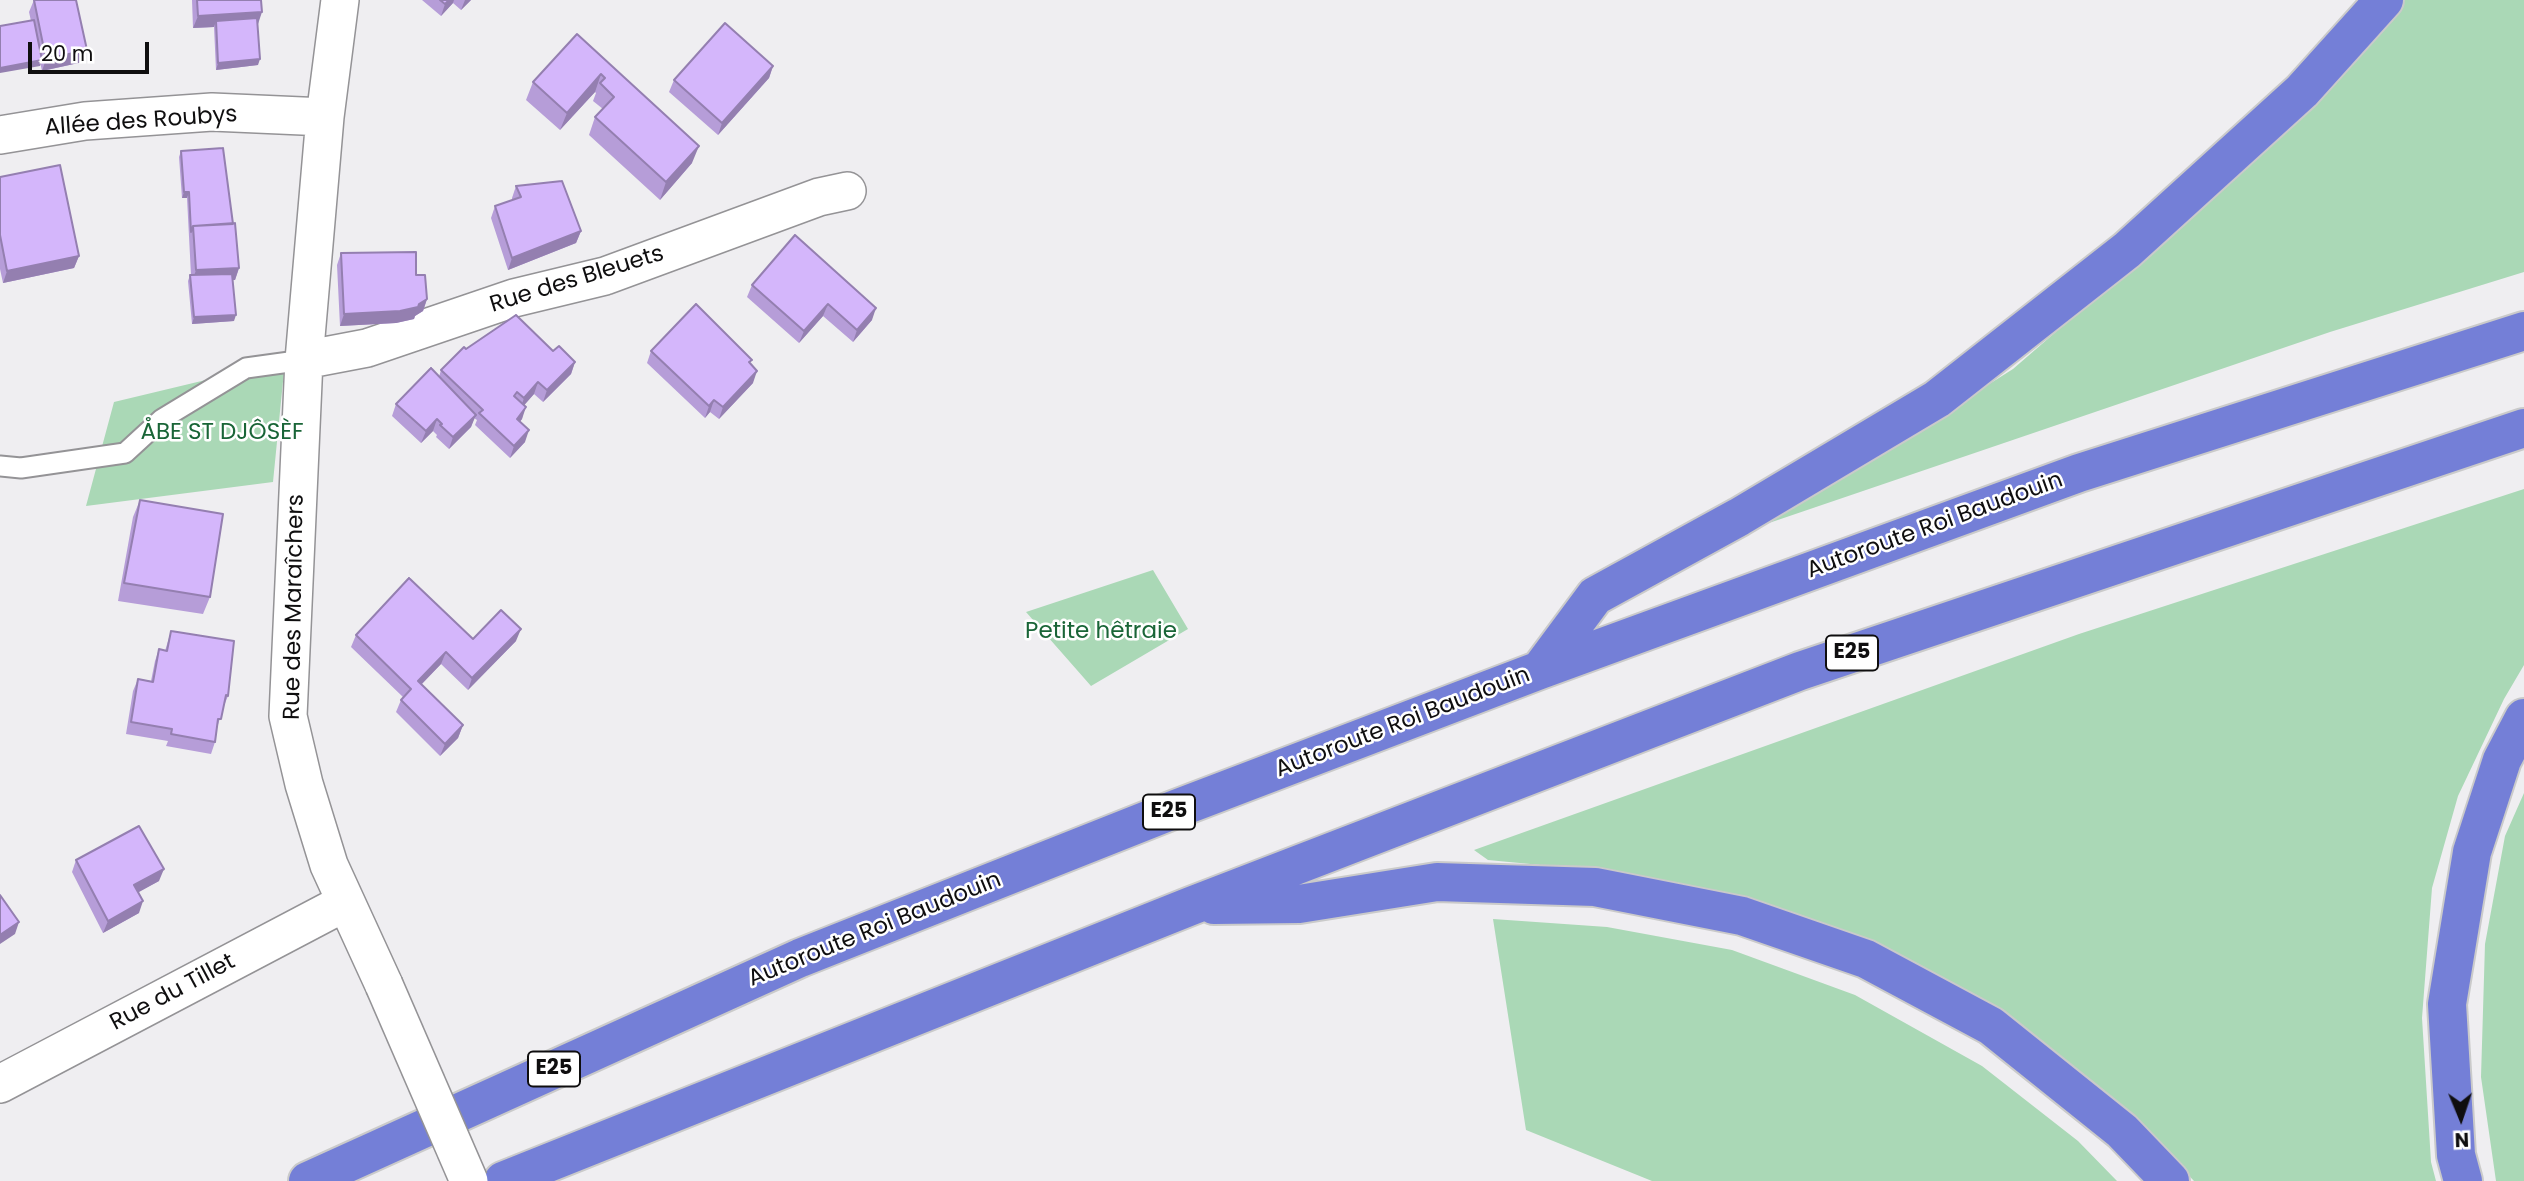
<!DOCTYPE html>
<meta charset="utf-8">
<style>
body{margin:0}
#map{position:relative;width:2524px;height:1181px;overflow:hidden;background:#efeef1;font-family:Poppins,sans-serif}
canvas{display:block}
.north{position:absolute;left:2426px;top:1083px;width:70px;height:70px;-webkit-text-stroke:5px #fff;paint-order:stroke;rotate:178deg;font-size:19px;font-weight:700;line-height:28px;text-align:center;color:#0f0e0f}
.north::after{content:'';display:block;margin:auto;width:24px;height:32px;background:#0f0e0f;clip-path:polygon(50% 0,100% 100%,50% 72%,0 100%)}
.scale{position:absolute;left:28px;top:42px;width:121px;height:32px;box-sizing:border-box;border:4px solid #0f0e0f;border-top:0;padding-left:9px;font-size:21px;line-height:24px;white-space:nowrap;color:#0f0e0f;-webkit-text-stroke:5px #fff;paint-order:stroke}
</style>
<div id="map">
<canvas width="2524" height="1181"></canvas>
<div class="north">N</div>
<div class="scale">20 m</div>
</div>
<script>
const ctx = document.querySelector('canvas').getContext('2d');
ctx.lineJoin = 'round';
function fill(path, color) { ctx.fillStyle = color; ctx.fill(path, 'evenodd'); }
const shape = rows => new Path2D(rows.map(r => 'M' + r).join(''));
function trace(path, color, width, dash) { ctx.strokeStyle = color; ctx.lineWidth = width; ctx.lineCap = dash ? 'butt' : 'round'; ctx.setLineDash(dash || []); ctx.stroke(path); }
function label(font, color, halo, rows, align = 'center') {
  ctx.font = font + ' Poppins,sans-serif'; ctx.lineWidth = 5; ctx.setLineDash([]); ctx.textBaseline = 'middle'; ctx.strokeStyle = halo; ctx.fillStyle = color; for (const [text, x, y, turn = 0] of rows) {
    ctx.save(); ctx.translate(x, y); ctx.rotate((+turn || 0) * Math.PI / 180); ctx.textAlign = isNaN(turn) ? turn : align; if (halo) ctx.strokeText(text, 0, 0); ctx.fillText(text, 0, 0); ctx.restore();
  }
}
const green = shape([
 [2405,0,2524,0,2524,272,2330,332,1769,523,2013,369,2170,233],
 [285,361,273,482,86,506,114,402],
 [2524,489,2524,665,2504,699,2458,796,2432,888,2422,1018,2431,1162,2436,1181,2194,1181,2174,1160,1877,944,1745,896,1625,873,1488,860,1474,850,2079,634],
 [1153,570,1188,629,1091,686,1026,612],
 [2524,793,2524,1181,2496,1181,2481,1077,2485,944,2505,836],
 [1493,919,1607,927,1732,950,1855,995,1982,1066,2078,1141,2117,1181,1652,1181,1526,1130]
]);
const lane = shape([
 [0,466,21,468,125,453,162,419,246,368,304,360]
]);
const street = shape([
 [340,0,325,117,304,360,288,716,304,784,329,865,384,985],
 [0,135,85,121,212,112,325,117],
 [304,360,367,348,514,298,605,276,819,197,847,191],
 [0,1084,346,902]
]);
const highway = shape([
 [1540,670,1595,596,1739,517,1937,399,2127,250,2302,91,2384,0],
 [1214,905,1299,904,1437,882,1595,887,1742,916,1866,959,1991,1026,2122,1131,2170,1181],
 [308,1181,800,958,1168,812,1540,670,2079,473,2524,331],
 [503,1181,1191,906,1800,671,2524,428],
 [2463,1181,2456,1155,2447,1004,2472,852,2502,760,2524,718]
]);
const streetBridge = shape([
 [384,985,469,1181]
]);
const wall = shape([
 [34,0,87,50,83,62,42,71,29,12],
 [192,0,261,0,258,24,258,65,216,70,214,27,193,28],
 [422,0,471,0,461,10,453,3,441,16],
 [577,34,692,163,660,200,589,135,595,117,603,109,593,101,596,93,595,92,560,130,526,100,533,82],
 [773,66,769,78,718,135,669,92,674,80],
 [181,151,239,268,235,280,233,280,234,321,192,324,188,281,190,275,191,275,187,198,182,198,179,157],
 [0,177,79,256,74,268,3,283,0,269],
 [516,186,581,231,576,243,508,270,491,218,495,206,512,200,512,198],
 [795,235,872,320,853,342,823,316,799,343,747,297,752,285],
 [341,253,416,275,427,299,423,311,415,316,414,319,396,323,340,326,337,265],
 [466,349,553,351,575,362,571,374,543,402,534,394,524,405,522,419,520,422,525,442,510,458,475,425,477,420,474,418,471,427,449,449,436,437,437,435,433,431,421,443,392,416,396,404,439,377,441,370],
 [651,351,750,363,753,383,719,419,710,412,705,418,647,363],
 [140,500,210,597,203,614,118,601,133,517],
 [171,631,228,696,223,708,217,728,215,742,211,754,166,746,168,741,126,734,133,691,138,679,151,681,155,661,159,649,165,651],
 [356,635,473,639,516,641,468,690,441,664,421,685,463,725,458,738,440,756,396,712,401,700,403,697,351,647],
 [76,860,159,881,138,892,139,913,103,933,72,872]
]);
const shadedWall = shape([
 [449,0,454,0,453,3,441,16,445,4],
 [465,0,471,0,461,10],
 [262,12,258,24,216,21,214,27,193,28,198,16],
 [87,50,83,62,42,71,46,59],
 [260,59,258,65,216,70,218,63],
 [42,60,40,66,0,73,0,68],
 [773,66,769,78,718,135,722,123],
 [601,74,595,92,560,130,567,113],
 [699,146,692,163,660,200,666,182],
 [184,192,189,192,187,198,182,198],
 [581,231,576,243,508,270,512,258],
 [79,256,74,268,3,283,7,271],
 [239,268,235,280,192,282,196,270],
 [427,299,423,311,415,316,414,319,396,323,340,326,344,314,419,304],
 [828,304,823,316,799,343,804,331],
 [876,308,872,320,853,342,857,330],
 [236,315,234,321,192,324,194,317],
 [575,362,571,374,543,402,547,390],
 [757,371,753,383,719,419,723,407],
 [538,382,534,394,520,410,524,398],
 [714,400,710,412,705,418,709,406],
 [526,407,522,419,512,431,517,419],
 [476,415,471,427,449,449,453,437],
 [437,419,433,431,421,443,426,431],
 [529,430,525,442,510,458,514,446],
 [521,629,516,641,468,690,472,678],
 [446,652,441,664,413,693,418,681],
 [463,725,458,738,440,756,445,744],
 [164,869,159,881,130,897,134,885],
 [143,901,139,913,103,933,108,921],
 [19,922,15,934,0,944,0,935]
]);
const building = shape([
 [34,0,76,0,87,50,46,59,34,0],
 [197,0,261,0,262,12,198,16,197,0],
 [440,0,449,0,445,4,440,0],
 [257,18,260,59,218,63,216,21,257,18],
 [34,20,42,60,0,68,0,26,34,20],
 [725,23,773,66,722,123,674,80,725,23],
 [577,34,699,146,666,182,595,117,614,97,600,83,605,78,601,74,567,113,533,82,577,34],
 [223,148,233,224,193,226,191,232,189,192,184,192,181,151,223,148],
 [60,165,79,256,7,271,0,235,0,177,60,165],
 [562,181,581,231,512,258,495,206,521,197,516,186,562,181],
 [235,223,239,268,196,270,193,226,235,223],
 [795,235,876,308,857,330,828,304,804,331,752,285,795,235],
 [416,252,416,275,425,275,427,299,419,304,418,307,400,311,344,314,341,253,416,252],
 [232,274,236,315,194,317,190,275,232,274],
 [696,304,752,360,749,362,757,371,723,407,714,400,709,406,651,351,696,304],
 [516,315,553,351,559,346,575,362,547,390,538,382,524,398,517,392,514,396,526,407,517,419,529,430,514,446,479,413,483,410,441,370,464,347,466,349,516,315],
 [431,368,476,415,453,437,440,425,442,424,437,419,426,431,396,404,431,368],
 [140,500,223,514,210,597,124,583,140,500],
 [409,578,473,639,501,610,521,629,472,678,446,652,418,681,463,725,445,744,401,700,411,689,356,635,409,578],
 [171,631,234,641,228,696,226,695,221,719,218,719,215,742,171,734,172,729,131,722,138,679,153,682,159,649,167,651,171,631],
 [139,826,164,869,134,885,143,901,108,921,76,860,139,826],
 [0,895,19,922,0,935,0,895]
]);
const shields = [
 [1852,653,52],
 [1169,812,52],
 [554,1069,52]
];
const shieldNames = [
 ["E25",1852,653],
 ["E25",1169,812],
 ["E25",554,1069]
];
const streetNames = [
 ["Allée des Roubys",141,122,-4],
 ["Rue des Bleuets",577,280,-17],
 ["Autoroute Roi Baudouin",1935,526,-20],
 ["Rue des Maraîchers",295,607,-89],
 ["Autoroute Roi Baudouin",1403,723,-21],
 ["Autoroute Roi Baudouin",875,930,-22],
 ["Rue du Tillet",173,993,-28]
];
const parkNames = [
 ["ÅBE ST DJÔSÈF",222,433],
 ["Petite hêtraie",1101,632]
];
fill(green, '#aad8b6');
trace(lane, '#949396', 23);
trace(street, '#949396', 40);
trace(highway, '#cacaca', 42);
trace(lane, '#fff', 19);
trace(street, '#fff', 37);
trace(highway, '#747fd7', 38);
trace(streetBridge, '#949396', 40, []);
trace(streetBridge, '#fff', 37);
fill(wall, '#b69dd8');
fill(shadedWall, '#947fb0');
fill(building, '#d4b6fb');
trace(building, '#947fb0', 2);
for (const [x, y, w] of shields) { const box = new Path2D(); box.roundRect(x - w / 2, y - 17.5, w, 35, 5); ctx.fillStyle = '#fff'; ctx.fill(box); trace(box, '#0f0e0f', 2); }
label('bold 21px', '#0f0e0f', null, shieldNames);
label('23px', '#0f0e0f', '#fff', streetNames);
label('23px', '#196537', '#fff', parkNames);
</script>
